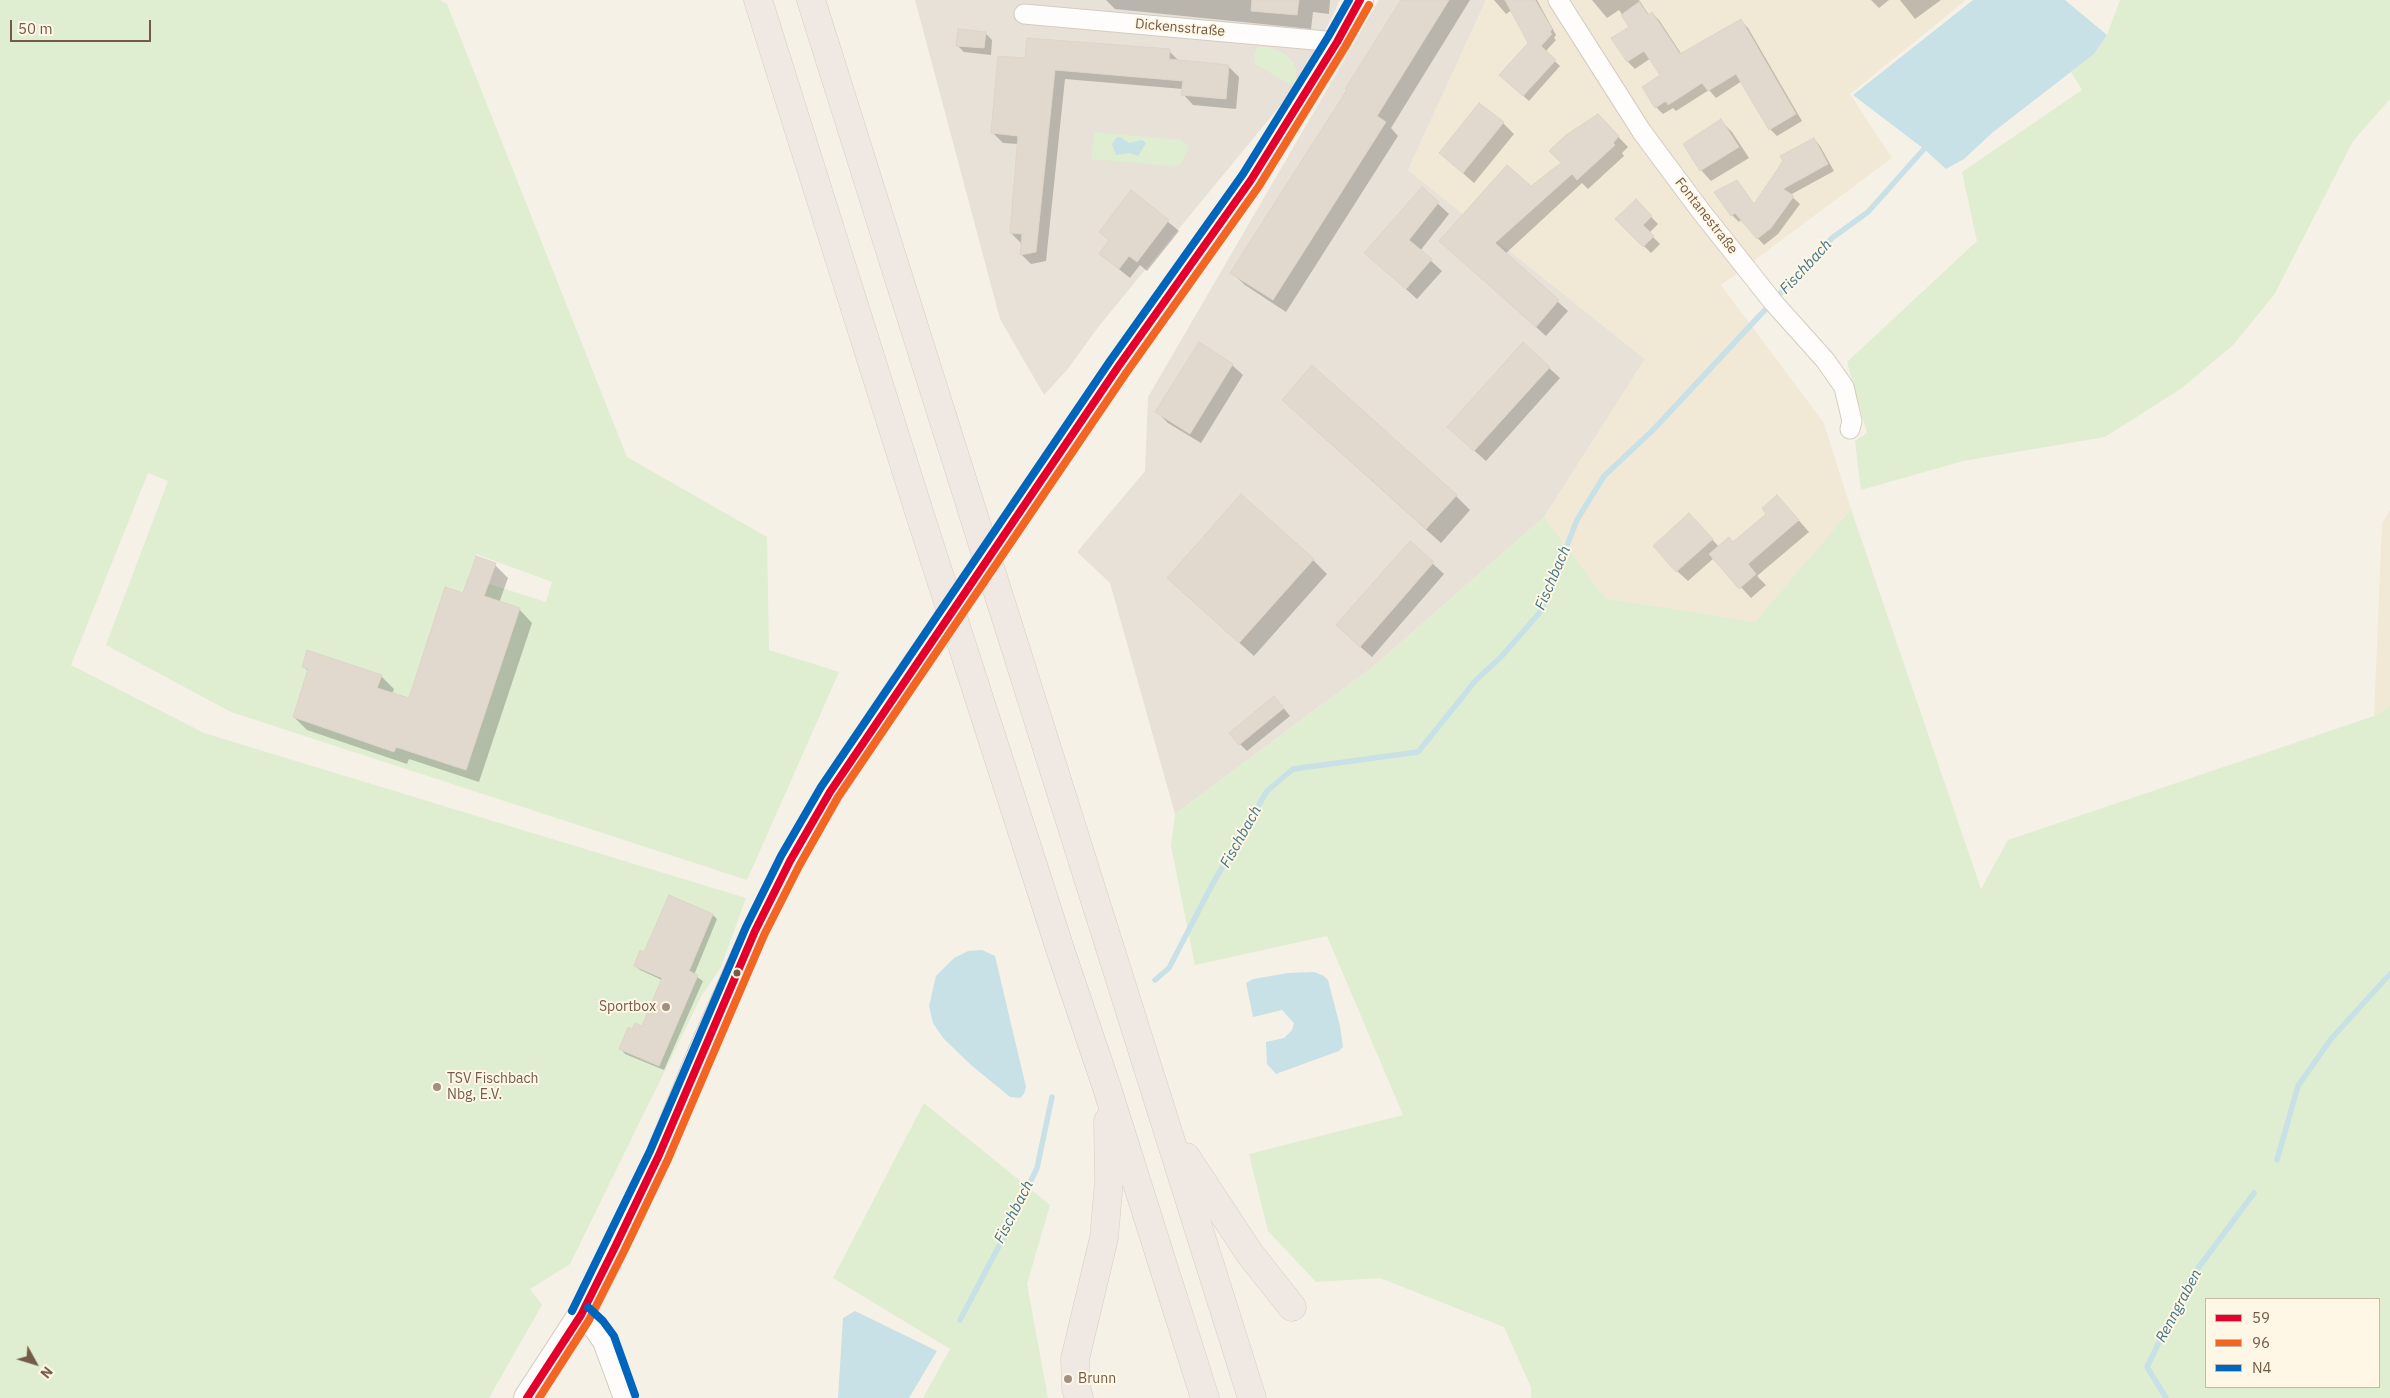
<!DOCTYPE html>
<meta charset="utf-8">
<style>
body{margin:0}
#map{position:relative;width:2390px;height:1398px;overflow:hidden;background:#f6f1e6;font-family:"IBM Plex Sans",sans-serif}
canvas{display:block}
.legend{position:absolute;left:2205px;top:1298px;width:175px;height:90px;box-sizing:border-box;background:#fff7e6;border:1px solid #c7b9a6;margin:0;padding:6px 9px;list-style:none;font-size:15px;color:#735b47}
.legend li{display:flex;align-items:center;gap:10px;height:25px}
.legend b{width:25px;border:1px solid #c7b9a6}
.north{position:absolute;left:10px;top:1338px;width:50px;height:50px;-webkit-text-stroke:4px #fff7e6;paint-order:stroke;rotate:129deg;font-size:14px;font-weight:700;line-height:20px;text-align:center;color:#735b47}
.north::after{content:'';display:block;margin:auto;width:18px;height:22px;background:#735b47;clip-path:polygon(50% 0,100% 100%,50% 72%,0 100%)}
.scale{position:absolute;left:10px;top:20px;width:141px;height:22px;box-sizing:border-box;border:2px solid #735b47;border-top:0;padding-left:6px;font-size:15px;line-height:18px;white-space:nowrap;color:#735b47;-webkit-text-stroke:4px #fff7e6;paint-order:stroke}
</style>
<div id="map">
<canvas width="2390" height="1398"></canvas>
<ul class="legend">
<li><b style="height:6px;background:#e4002b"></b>59</li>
<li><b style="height:6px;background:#f26522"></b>96</li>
<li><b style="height:6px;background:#0065bd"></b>N4</li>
</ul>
<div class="north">N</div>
<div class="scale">50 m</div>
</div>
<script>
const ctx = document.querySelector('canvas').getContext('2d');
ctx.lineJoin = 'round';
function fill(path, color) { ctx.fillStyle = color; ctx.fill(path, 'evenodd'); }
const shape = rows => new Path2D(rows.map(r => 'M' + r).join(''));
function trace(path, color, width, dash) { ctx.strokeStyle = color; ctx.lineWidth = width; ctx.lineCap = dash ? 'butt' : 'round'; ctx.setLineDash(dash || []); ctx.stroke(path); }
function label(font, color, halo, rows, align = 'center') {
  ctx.font = font + ' "IBM Plex Sans",sans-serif'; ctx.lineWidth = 4; ctx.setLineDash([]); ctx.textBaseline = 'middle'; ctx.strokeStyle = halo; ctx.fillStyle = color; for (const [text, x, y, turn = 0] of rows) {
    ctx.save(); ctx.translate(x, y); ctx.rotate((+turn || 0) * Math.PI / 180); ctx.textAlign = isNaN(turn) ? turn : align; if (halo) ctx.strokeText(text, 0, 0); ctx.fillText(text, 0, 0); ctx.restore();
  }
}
const residential = shape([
 [1486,0,1966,0,1850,94,1892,158,1721,285,1824,423,1851,509,1755,622,1605,598,1544,517,1645,359,1408,170],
 [2390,510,2390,707,2374,716,2382,523]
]);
const industrial = shape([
 [915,0,1340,0,1302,79,1099,326,1067,370,1044,395,1000,319],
 [1379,0,1486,0,1408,170,1645,359,1544,517,1374,666,1175,814,1110,583,1077,552,1145,471,1148,397]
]);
const green = shape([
 [0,0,440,0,447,4,627,457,767,537,769,650,839,672,747,880,231,712,106,645,168,481,148,473,71,665,204,733,746,898,721,967,701,997,570,1264,530,1289,542,1305,489,1398,0,1398],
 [476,554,552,582,546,602,468,577],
 [2120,0,2390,0,2390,99,2353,141,2274,295,2233,345,2182,388,2105,437,1963,461,1861,490,1855,441,1867,433,1847,362,1977,241,1962,172,2082,90,2071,72,2094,54,2107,35],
 [1258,47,1270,47,1286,55,1293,62,1296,70,1297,82,1289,84,1255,64,1254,54],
 [1094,132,1181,140,1187,146,1187,152,1180,165,1172,166,1092,159],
 [1851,509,1981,889,2008,840,2374,716,2390,707,2390,1398,1531,1398,1531,1387,1504,1327,1380,1278,1316,1282,1268,1231,1249,1154,1403,1115,1327,936,1195,965,1171,846,1175,814,1374,666,1544,517,1605,598,1755,622],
 [2206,1299,2379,1299,2379,1387,2206,1387],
 [924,1103,1050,1205,1027,1284,1048,1398,923,1398,950,1349,833,1278]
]);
const water = shape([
 [1973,0,2065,0,2107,35,2094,54,1992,133,1964,159,1946,169,1924,149,1853,95],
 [1120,137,1129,143,1142,140,1146,143,1138,156,1130,153,1116,155,1112,144,1116,138],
 [982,950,995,956,1026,1087,1024,1094,1020,1098,1010,1097,971,1065,943,1038,933,1023,929,1006,936,976,954,958,968,951],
 [1314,972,1324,976,1328,980,1340,1026,1343,1047,1339,1051,1276,1074,1267,1064,1266,1042,1284,1038,1292,1030,1294,1023,1282,1010,1253,1017,1246,983,1253,979,1288,973],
 [855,1311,937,1351,909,1398,838,1398,843,1318]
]);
const shadow = shape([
 [1106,0,1330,0,1329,14,1313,12,1311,29,1115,9],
 [1402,0,1470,0,1391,128,1398,136,1286,312,1245,285,1232,273,1348,91],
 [1494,0,1537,0,1556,35,1554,38,1556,40,1545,52,1560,66,1529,101,1506,80,1530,43,1512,10,1506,14],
 [1592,0,1639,0,1649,15,1652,13,1659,20,1682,55,1741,21,1748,28,1802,121,1777,136,1770,129,1742,81,1716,98,1709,90,1676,111,1673,108,1663,114,1656,107,1662,75,1651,58,1635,69,1628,62,1613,39,1631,27,1619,10,1607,18],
 [1871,0,1889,0,1879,8],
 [1900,0,1941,0,1915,19],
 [985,33,992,40,991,55,964,52,957,45],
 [1169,51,1179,61,1228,66,1239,77,1236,109,1193,105,1183,94,1183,89,1065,79,1046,261,1031,264,1021,254,1021,243,1011,233,1019,144,1003,143,993,133,1026,59],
 [1721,121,1732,132,1749,158,1711,181,1701,170],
 [1503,123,1514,134,1474,183,1440,153],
 [1608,126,1628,147,1622,153,1624,156,1588,189,1582,183,1505,254,1568,311,1546,336,1451,251],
 [1814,139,1820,146,1834,171,1790,195,1800,204,1778,234,1764,245,1741,220,1739,222,1732,215,1736,181,1755,205],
 [1422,189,1449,214,1420,251,1442,271,1417,299,1377,263],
 [1132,192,1179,231,1147,271,1140,265,1130,278,1100,254,1110,241,1100,232],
 [1636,201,1658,224,1649,233,1660,244,1651,253,1617,219],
 [1232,365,1243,375,1201,443,1168,423,1157,412],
 [1549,368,1560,378,1486,461,1460,438],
 [1298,414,1456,496,1470,510,1441,543],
 [1788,508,1809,532,1757,576,1766,585,1751,598,1714,558,1688,581,1677,571,1700,526,1719,547,1733,544],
 [1410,543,1444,574,1372,657,1348,636],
 [1313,560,1327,574,1254,656,1183,592],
 [495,565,508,578,499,603,519,609,532,623,479,782,409,759,407,764,307,730,294,717,309,672,303,666,381,676,394,689,392,694,410,700,464,595],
 [1281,705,1290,716,1247,751,1240,744],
 [713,915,717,919,694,975,703,981,664,1070,625,1054,621,1049,633,1031,642,1027,662,980,640,970,635,966,645,954]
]);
const stream = shape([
 [1155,980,1169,968,1213,883,1267,791,1293,769,1418,752,1476,680,1501,657,1541,611,1577,520,1604,476,1653,430,1832,238,1868,212,1924,149],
 [2277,1160,2298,1086,2331,1039,2390,974],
 [960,1320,1008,1229,1037,1168,1052,1097],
 [2166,1398,2147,1367,2190,1279,2254,1193]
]);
const building = shape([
 [1252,0,1299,0,1297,15,1251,11,1252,0],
 [1401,0,1449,0,1377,116,1386,122,1273,300,1230,273,1347,90,1345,89,1401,0],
 [1505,0,1535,0,1552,29,1550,32,1552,34,1541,46,1556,60,1523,96,1499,75,1528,43,1505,0],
 [1639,2,1648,15,1652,12,1680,54,1741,19,1796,114,1769,130,1736,74,1708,91,1702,83,1668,105,1666,101,1655,108,1642,87,1660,75,1644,51,1627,62,1611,38,1629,27,1621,15,1639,2],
 [958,29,986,32,984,48,956,46,958,29],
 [1027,38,1170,49,1169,59,1229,65,1226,99,1181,95,1183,81,1055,70,1036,252,1020,255,1022,234,1010,233,1018,136,991,133,998,56,1025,58,1027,38],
 [1479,103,1504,122,1463,173,1439,153,1479,103],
 [1598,114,1619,136,1613,143,1615,145,1577,180,1572,174,1495,243,1559,300,1536,327,1439,241,1507,165,1531,186,1561,163,1549,151,1566,135,1598,114],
 [1721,119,1739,147,1700,171,1683,144,1721,119],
 [1814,138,1828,164,1783,189,1794,196,1771,228,1757,239,1735,213,1731,216,1714,192,1737,180,1754,204,1783,161,1780,156,1814,138],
 [1422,187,1439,202,1409,240,1432,259,1406,289,1364,253,1422,187],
 [1131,190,1169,220,1137,262,1129,256,1119,269,1099,254,1109,240,1099,232,1131,190],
 [1636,199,1652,216,1643,225,1654,236,1643,247,1615,219,1636,199],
 [1199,342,1233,364,1190,434,1155,412,1199,342],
 [1523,342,1550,367,1474,451,1447,427,1523,342],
 [1312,365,1457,495,1426,529,1282,400,1312,365],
 [1241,494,1314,559,1239,643,1167,578,1241,494],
 [1777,495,1799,520,1748,564,1756,574,1739,589,1709,554,1729,537,1733,542,1766,514,1762,508,1777,495],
 [1689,513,1713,539,1676,572,1653,546,1689,513],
 [1410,541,1434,562,1360,647,1336,625,1410,541],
 [476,556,496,563,484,596,520,608,466,770,396,747,394,752,293,717,308,669,302,667,307,650,382,675,377,688,409,698,445,587,463,593,476,556],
 [1274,696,1284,708,1239,745,1229,733,1274,696],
 [669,895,713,914,689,971,698,975,659,1066,619,1049,628,1027,632,1029,635,1023,642,1026,662,978,634,966,640,950,644,952,669,895]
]);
const minor = shape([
 [1558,0,1642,132,1700,210,1773,302,1825,360,1844,387,1852,421,1850,429],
 [1024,14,1337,42]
]);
const tertiary = shape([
 [581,1315,596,1328,605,1341,626,1398]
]);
const secondary = shape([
 [1035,489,1118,367,1251,180,1337,42,1360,0],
 [527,1398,581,1315,615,1247,659,1155,701,1053,755,931,790,861,830,792,899,689]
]);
const motorway = shape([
 [758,0,921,518,1061,952,1106,1085,1205,1398],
 [811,0,1252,1398],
 [1186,1157,1250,1254,1292,1307],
 [1079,1398,1076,1388,1075,1359,1104,1238,1109,1181,1108,1121]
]);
const secondaryBridge = shape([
 [899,689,1035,489]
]);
const bus1 = shape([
 [527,1398,581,1315,615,1247,659,1155,755,931,790,861,830,792,1118,367,1251,180,1337,42,1360,0]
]);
const bus2 = shape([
 [539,1398,589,1320,624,1251,668,1159,764,935,799,866,838,797,1126,373,1259,186,1345,47,1369,5]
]);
const bus3 = shape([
 [588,1307,603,1321,614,1336,635,1395],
 [572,1311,650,1151,746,927,781,856,821,787,1110,361,1243,174,1328,37,1349,0]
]);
const markers = [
 [737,973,4.5,"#735b47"],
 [666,1007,5,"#a1907f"],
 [437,1087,5,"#a1907f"],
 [1068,1379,5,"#a1907f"]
];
const streetNames = [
 ["Dickensstraße",1180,28,5],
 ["Fontanestraße",1706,216,52]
];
const poiNames = [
 ["Sportbox",656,1007,"right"],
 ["TSV Fischbach",447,1079],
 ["Nbg, E.V.",447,1095],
 ["Brunn",1078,1379]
];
const waterNames = [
 ["Fischbach",1806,267,-47],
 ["Fischbach",1553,578,-67],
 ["Fischbach",1241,837,-61],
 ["Fischbach",1014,1212,-63],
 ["Renngraben",2179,1306,-62]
];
fill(residential, '#f2e8d6');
fill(industrial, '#e8e1d7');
fill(green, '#dfedd1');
fill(water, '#c8e1e6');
fill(shadow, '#0003');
trace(stream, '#c8e1e6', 5.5);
fill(building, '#e2d9ce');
trace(building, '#dfd4c8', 1);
trace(minor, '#d5ccc1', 21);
trace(tertiary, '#d5ccc1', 26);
trace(secondary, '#d7cdc3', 28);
trace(motorway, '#d5cdc4', 29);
trace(minor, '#fefdfb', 19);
trace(tertiary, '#fefdfb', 24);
trace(secondary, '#fefdfb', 26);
trace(motorway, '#f0e8e3', 28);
trace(secondaryBridge, '#d7cdc3', 28, []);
trace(secondaryBridge, '#fefdfb', 26);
trace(bus1, '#e4002b', 8);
trace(bus2, '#f26522', 8);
trace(bus3, '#0065bd', 8);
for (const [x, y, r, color] of markers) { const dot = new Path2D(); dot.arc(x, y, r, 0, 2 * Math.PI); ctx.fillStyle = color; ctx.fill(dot); trace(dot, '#fff7e6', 2); }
label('14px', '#735b47', '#fff7e6', streetNames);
label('14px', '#735b47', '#fff7e6', poiNames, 'left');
label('italic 15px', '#417587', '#fff7e6', waterNames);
</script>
